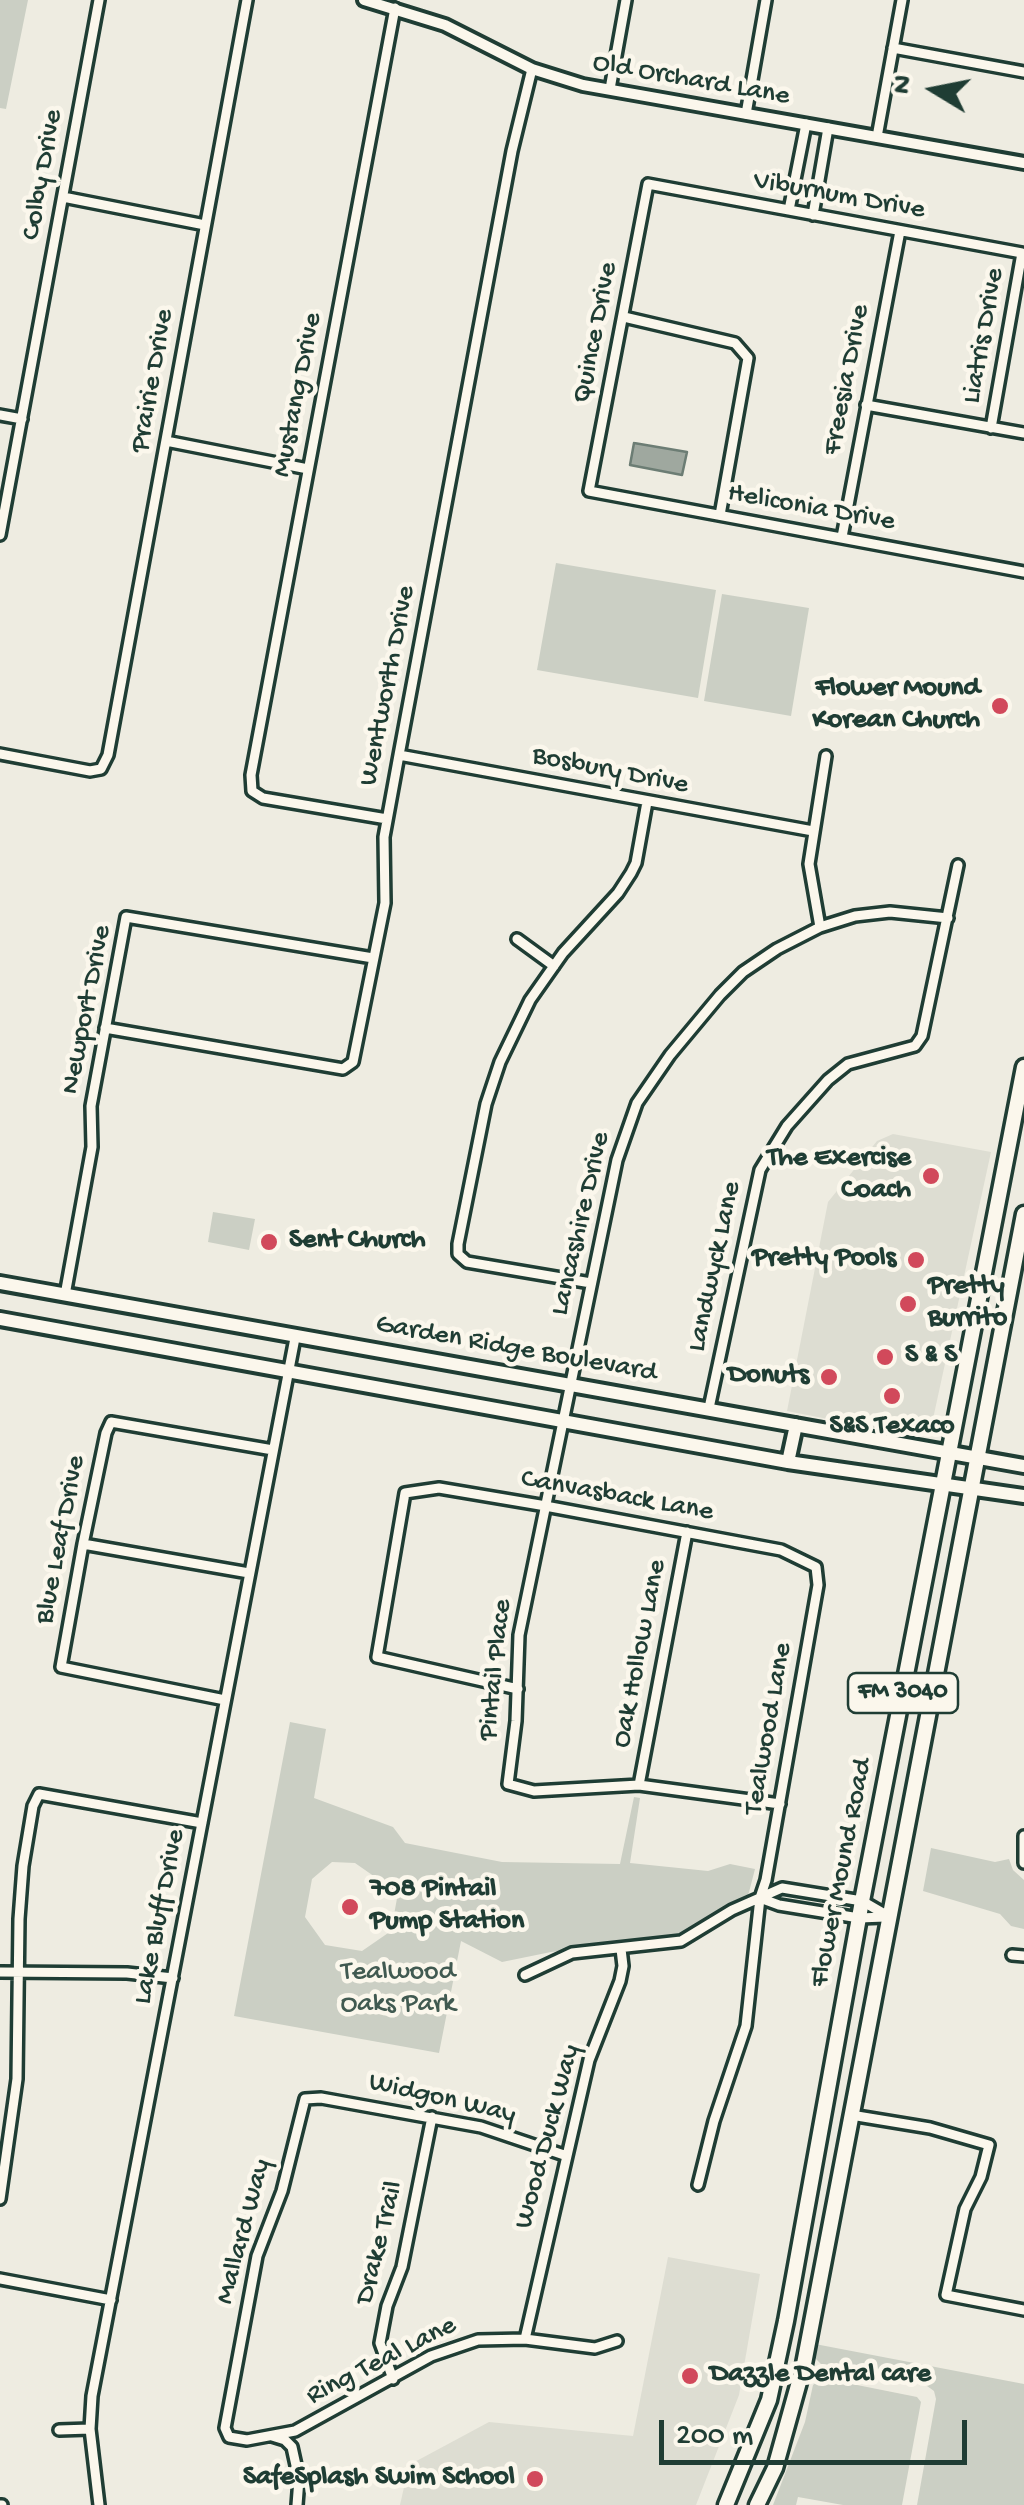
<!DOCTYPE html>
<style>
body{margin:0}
#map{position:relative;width:1024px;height:2505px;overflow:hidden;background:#eeece1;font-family:"Gochi Hand",sans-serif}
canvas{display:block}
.north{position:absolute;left:884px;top:40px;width:100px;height:100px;-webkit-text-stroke:8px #fbf7ec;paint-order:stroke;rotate:280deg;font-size:28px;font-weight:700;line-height:40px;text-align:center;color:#1f3d34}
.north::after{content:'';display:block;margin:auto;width:35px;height:45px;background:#1f3d34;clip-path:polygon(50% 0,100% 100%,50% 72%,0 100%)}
.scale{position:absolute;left:659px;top:2420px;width:308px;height:45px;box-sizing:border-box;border:5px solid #1f3d34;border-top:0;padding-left:12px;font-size:30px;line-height:35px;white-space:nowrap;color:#1f3d34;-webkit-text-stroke:8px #fbf7ec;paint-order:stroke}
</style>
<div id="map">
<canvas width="1024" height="2505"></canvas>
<div class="north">N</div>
<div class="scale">200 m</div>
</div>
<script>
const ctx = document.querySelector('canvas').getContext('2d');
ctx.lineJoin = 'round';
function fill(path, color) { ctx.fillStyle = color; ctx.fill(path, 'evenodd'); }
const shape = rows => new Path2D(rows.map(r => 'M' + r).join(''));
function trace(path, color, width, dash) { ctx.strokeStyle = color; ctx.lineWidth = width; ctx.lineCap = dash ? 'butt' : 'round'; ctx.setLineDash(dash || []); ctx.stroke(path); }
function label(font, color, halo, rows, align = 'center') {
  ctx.font = font + ' "Gochi Hand",sans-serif'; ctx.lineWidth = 9; ctx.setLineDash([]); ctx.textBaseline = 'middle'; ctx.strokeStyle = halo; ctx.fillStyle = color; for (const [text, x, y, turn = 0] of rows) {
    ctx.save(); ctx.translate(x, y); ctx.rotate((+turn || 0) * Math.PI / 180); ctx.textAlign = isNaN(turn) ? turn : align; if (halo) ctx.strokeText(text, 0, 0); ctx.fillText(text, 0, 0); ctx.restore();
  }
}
const built = shape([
 [893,1134,991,1152,931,1428,904,1434,787,1411,828,1202,877,1141],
 [668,2257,760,2274,739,2395,696,2505,400,2505,409,2465,489,2422,633,2436]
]);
const green = shape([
 [0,0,28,0,6,109,0,108],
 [556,563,716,590,698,698,537,670],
 [722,594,809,608,791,716,704,701],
 [213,1212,255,1219,249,1250,208,1242],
 [290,1722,326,1729,314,1798,393,1827,405,1843,502,1862,620,1864,634,1797,640,1798,630,1863,708,1871,730,1864,755,1869,748,1896,679,1934,649,1941,551,1952,502,1962,461,1941,439,2053,234,2016],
 [332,1862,355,1863,398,1893,391,1931,362,1951,325,1945,305,1917,312,1879],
 [931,1848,995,1862,1009,1859,1013,1870,1024,1880,1024,1929,1011,1926,1000,1914,923,1891],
 [815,2344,1024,2384,1024,2505,917,2505,936,2399,934,2391,920,2381,821,2364,815,2358],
 [822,2378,917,2397,921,2402,902,2505,843,2505,798,2497,796,2505,773,2505,805,2422,813,2385]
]);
const water = shape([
 [634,443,687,452,682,475,630,465,634,443]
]);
const minor = shape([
 [893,48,1024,72],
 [610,89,626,0],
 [746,114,766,0],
 [877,137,902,0],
 [63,197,205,225],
 [789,210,806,124],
 [813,215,828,128],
 [624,317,735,343,748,358,720,515],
 [866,405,1024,433],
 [0,415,22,419],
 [991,428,1022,253,648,184,589,491,1024,572],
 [166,441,308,469],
 [0,535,99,0],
 [842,537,900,231],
 [0,754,90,771,101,769,108,755,247,0],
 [399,755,813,831],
 [387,819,263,798,252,791,251,775,395,8],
 [820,927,809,864,826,756],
 [517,939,554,966],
 [105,1028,343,1069,353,1062,385,903,384,837,399,755,512,151,532,69],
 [591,1283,467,1262,458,1254,458,1244,486,1104,500,1062,530,1000,563,953,618,893,631,873,636,863,647,802],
 [65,1295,92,1147,91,1106,126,917,373,958],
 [709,1408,760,1170,787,1126,828,1080,848,1064,915,1046,922,1036,958,865],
 [83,1544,249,1573],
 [518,1689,377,1657,405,1493,439,1488,540,1505,781,1550,816,1567,818,1585,766,1880,760,1898,746,2026,714,2121,698,2185],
 [225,1700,61,1667,83,1544,106,1433,111,1422,273,1450],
 [639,1785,687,1532],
 [780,1804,639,1785,534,1791,508,1784,516,1721,519,1635,617,1160,637,1103,670,1055,720,995,743,972,777,949,820,927,855,916,890,912,948,918],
 [1024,1836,1024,1863],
 [760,1898,779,1905,859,1918,885,1917],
 [1012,1955,1024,1956],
 [0,1972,127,1973,173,1978],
 [525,1975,572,1953,681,1941,732,1910,782,1888,862,1901,888,1916],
 [851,2115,930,2128,989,2145,981,2177,965,2209,946,2295,1024,2310],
 [567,2156,481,2127,321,2098,305,2099,282,2191,257,2256,225,2428,229,2437,247,2440,295,2431,431,2356,478,2340,525,2339,595,2348,617,2341],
 [0,2199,17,2079,19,1919,23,1866,33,1806,39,1794,202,1823],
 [0,2279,111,2300],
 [525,2339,589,2060,620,1981,623,1966,621,1949],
 [393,2379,380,2343,387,2306,402,2267,432,2117],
 [59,2430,90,2429],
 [272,2436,285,2440,292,2447,299,2479,297,2505],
 [0,2505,2,2505],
 [99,2505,90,2429,92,2396,295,1338]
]);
const tertiary = shape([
 [364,0,445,25,532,69,583,85,1024,163]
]);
const secondary = shape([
 [0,1283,1024,1466],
 [0,1319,788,1462,1024,1496],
 [788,1462,796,1425]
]);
const primary = shape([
 [726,2505,769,2400,786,2321,862,1901,1024,1067],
 [757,2505,775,2468,804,2364,1024,1214]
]);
const markers = [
 [1000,706,10,"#d1495b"],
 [931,1176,10,"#d1495b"],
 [269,1242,10,"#d1495b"],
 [916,1260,10,"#d1495b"],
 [908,1304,10,"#d1495b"],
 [885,1357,10,"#d1495b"],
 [829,1377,10,"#d1495b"],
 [892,1396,10,"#d1495b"],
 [350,1907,10,"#d1495b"],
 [690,2376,10,"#d1495b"],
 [535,2479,10,"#d1495b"]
];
const shields = [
 [903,1693,110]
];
const shieldNames = [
 ["FM 3040",903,1693]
];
const streetNames = [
 ["Old Orchard Lane",691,81,10],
 ["Colby Drive",44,175,-80],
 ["Viburnum Drive",839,197,10],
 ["Quince Drive",597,333,-79],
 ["Liatris Drive",985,336,-80],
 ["Freesia Drive",848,380,-79],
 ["Prairie Drive",154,381,-80],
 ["Mustang Drive",299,395,-79],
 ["Heliconia Drive",811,509,10],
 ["Wentworth Drive",389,686,-79],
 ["Bosbury Drive",610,772,11],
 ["Newport Drive",88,1010,-79],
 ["Lancashire Drive",582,1224,-77],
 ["Landwyck Lane",716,1267,-78],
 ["Garden Ridge Boulevard",516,1350,10],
 ["Canvasback Lane",617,1497,10],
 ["Blue Leaf Drive",62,1540,-79],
 ["Oak Hollow Lane",641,1654,-79],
 ["Pintail Place",497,1670,-84],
 ["Tealwood Lane",770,1729,-80],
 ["Flower Mound Road",843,1873,-79],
 ["Lake Bluff Drive",161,1917,-79],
 ["Widgon Way",442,2100,13],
 ["Wood Duck Way",549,2137,-75],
 ["Mallard Way",245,2232,-75],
 ["Drake Trail",381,2243,-76],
 ["Ring Teal Lane",382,2362,-27]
];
const poiNames = [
 ["Flower Mound",980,690],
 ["Korean Church",980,722],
 ["The Exercise",911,1160],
 ["Coach",911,1192],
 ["Sent Church",289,1242,"left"],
 ["Pretty Pools",896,1260],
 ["Pretty",928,1288,"left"],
 ["Burrito",928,1320,"left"],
 ["S & S",905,1357,"left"],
 ["Donuts",809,1377],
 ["S&S Texaco",892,1428,"center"],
 ["708 Pintail",370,1891,"left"],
 ["Pump Station",370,1923,"left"],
 ["Dazzle Dental care",710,2376,"left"],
 ["SafeSplash Swim School",515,2479]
];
const parkNames = [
 ["Tealwood",398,1974],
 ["Oaks Park",398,2006]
];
fill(built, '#ddddd2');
fill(green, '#cbcfc4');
fill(water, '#9fa89f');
trace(water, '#6c7d74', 2.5);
trace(minor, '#1f3d34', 16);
trace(tertiary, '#1f3d34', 18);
trace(secondary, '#1f3d34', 20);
trace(primary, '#1f3d34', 21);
trace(minor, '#fbf7ec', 9);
trace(tertiary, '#fbf7ec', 10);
trace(secondary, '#fbf7ec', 12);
trace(primary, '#fbf7ec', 14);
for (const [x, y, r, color] of markers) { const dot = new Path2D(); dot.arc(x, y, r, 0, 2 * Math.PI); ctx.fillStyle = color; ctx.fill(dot); trace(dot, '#fbf7ec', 4); }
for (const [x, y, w] of shields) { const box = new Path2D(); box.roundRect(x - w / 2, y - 20, w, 40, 8); ctx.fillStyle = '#fbf7ec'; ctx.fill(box); trace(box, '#1f3d34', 2.5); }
label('bold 25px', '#1f3d34', null, shieldNames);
label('28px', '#1f3d34', '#fbf7ec', streetNames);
label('bold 28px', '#1f3d34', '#fbf7ec', poiNames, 'right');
label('28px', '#415a51', '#fbf7ec', parkNames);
</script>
